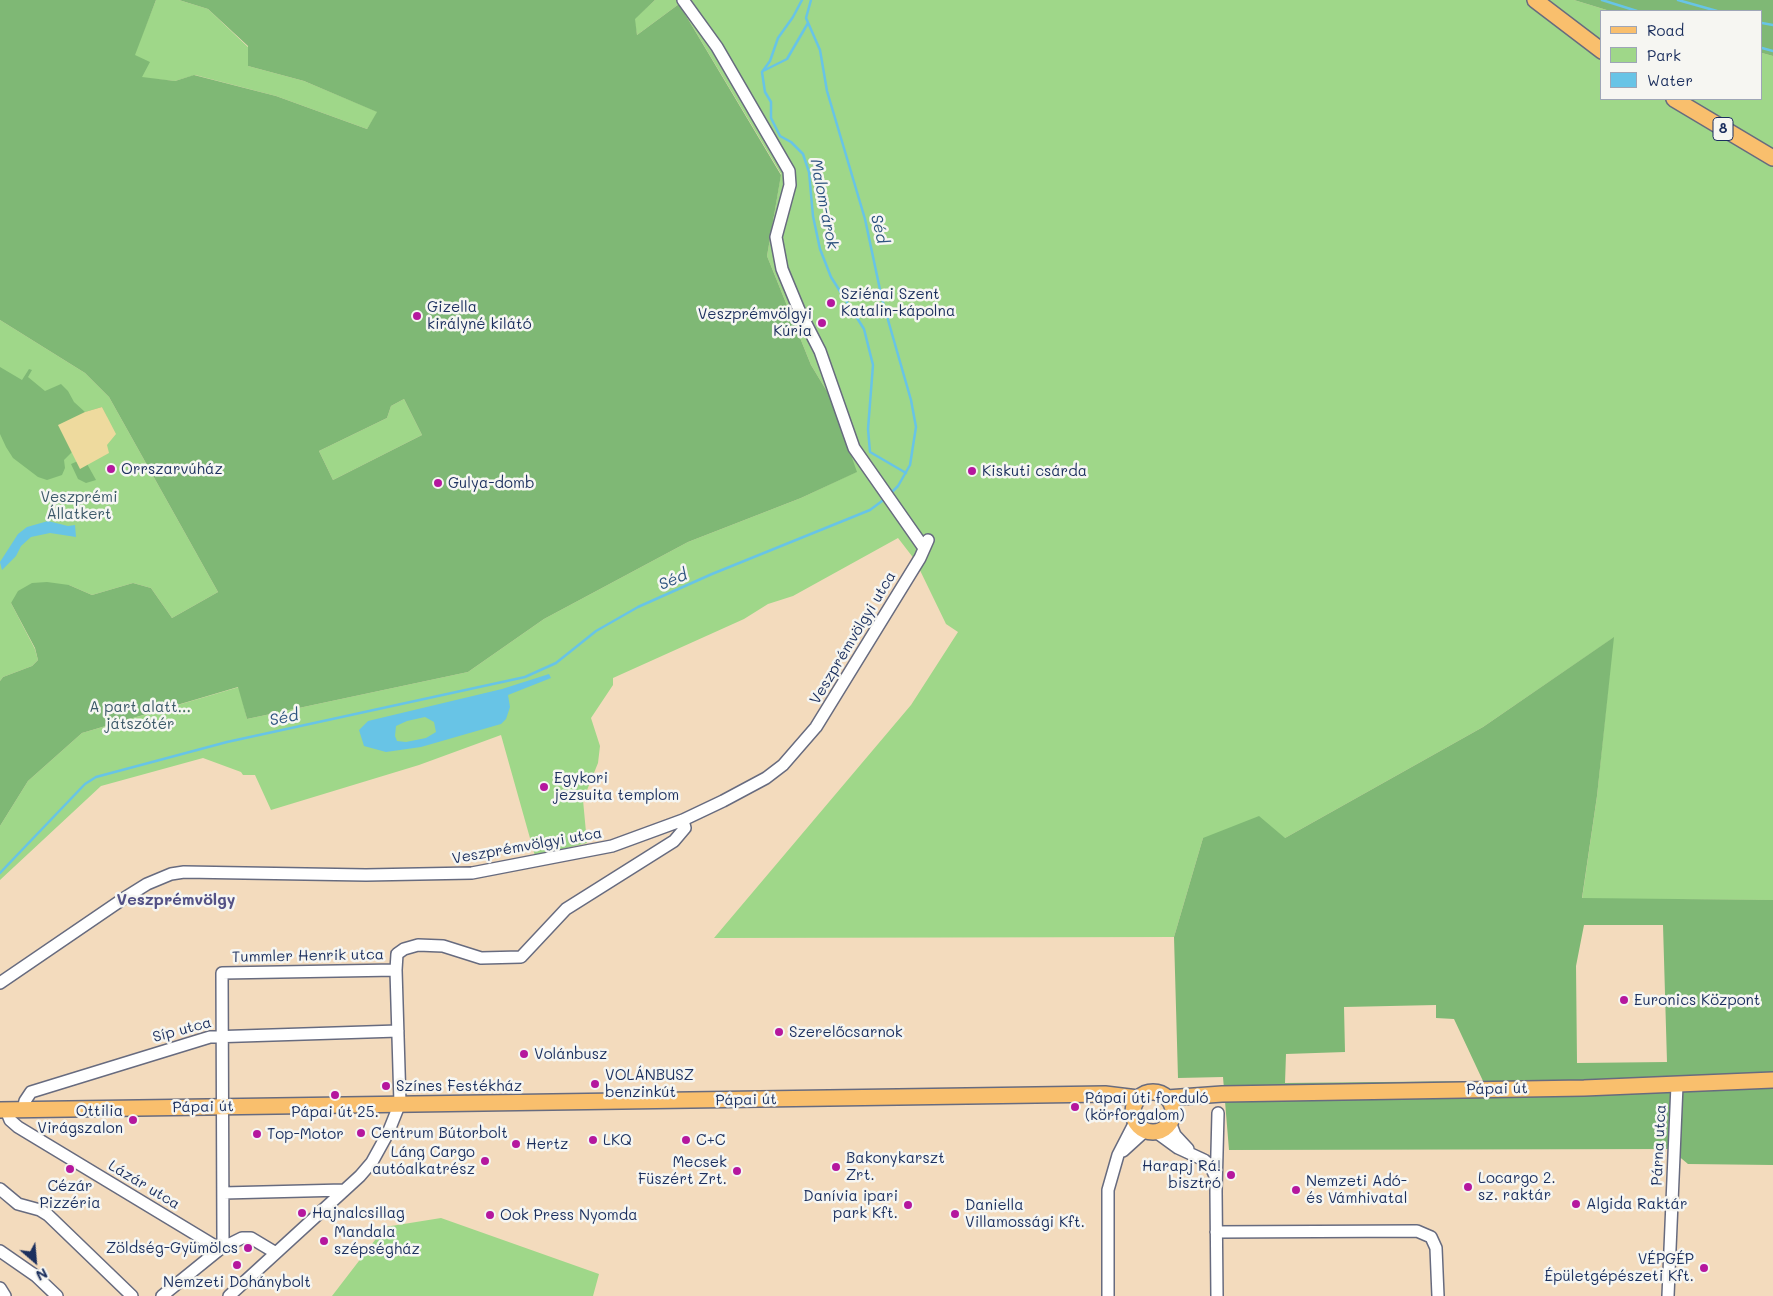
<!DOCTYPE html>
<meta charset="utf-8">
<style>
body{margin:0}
#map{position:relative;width:1773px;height:1296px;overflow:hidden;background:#f3dbbd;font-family:Mali,sans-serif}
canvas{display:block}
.legend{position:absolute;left:1600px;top:10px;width:162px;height:90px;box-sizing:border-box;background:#f6f6f2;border:1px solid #9ea6b7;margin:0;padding:6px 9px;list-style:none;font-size:15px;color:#1b2f5e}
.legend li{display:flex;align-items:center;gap:10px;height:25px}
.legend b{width:25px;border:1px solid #9ea6b7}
.north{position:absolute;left:10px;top:1236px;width:50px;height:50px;-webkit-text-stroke:4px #f6f6f2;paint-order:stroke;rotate:153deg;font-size:14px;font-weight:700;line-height:20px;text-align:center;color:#1b2f5e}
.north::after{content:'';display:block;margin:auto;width:18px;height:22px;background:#1b2f5e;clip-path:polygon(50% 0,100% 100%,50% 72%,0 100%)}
</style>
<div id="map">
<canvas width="1773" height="1296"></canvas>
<ul class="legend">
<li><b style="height:6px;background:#f9bf6d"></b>Road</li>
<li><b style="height:14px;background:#9fd789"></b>Park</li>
<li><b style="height:14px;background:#68c4e6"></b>Water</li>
</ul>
<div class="north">N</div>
</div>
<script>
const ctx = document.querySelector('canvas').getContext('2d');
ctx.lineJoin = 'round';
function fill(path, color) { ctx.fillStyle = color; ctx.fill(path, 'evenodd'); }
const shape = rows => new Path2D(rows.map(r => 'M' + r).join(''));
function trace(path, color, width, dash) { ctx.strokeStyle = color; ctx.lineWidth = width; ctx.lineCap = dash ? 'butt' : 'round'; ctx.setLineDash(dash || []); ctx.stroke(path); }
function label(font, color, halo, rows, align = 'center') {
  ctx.font = font + ' Mali,sans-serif'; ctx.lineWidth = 5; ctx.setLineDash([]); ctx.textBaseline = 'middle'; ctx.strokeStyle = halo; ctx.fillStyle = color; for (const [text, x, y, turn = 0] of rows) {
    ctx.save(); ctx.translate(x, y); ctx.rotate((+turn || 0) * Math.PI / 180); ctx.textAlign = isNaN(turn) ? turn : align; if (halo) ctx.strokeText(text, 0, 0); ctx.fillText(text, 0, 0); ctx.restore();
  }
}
const green = shape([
 [156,0,179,0,208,9,248,47,248,66,304,81,378,112,367,129,276,96,195,75,175,81,142,78,134,55],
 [655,0,1574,0,1610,11,1602,11,1602,99,1762,99,1762,53,1773,56,1773,900,1582,899,1597,796,1613,638,1483,727,1285,838,1203,838,1174,937,714,938,911,705,958,632,946,624,915,560,898,538,793,596,768,604,744,619,613,678,613,685,591,718,600,746,598,763,583,800,587,843,535,856,501,735,419,765,271,810,255,775,243,775,241,772,203,758,101,786,0,880,0,826,28,781,82,733,239,687,247,719,468,672,544,619,688,542,801,498,856,472,831,398,811,365,767,256,781,174,679,4,637,35,634,19],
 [0,320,85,373,109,397,218,592,172,618,151,588,133,583,92,595,69,585,11,603,35,649,38,660,32,666,3,677,0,681],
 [404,399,422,435,333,480,319,451,387,418,391,406],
 [441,1218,599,1274,593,1296,332,1296,385,1227]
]);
const forest = shape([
 [0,0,156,0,135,55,150,62,142,77,175,81,194,75,276,96,367,129,377,112,304,81,248,66,248,46,208,9,179,0,655,0,635,19,637,35,679,4,781,175,767,256,811,365,831,398,857,472,801,498,688,542,544,619,468,672,247,719,238,687,82,733,28,781,0,826,0,681,3,677,32,666,38,660,35,648,11,603,18,591,32,583,47,582,69,585,92,595,133,583,151,588,172,618,218,592,109,397,85,373,0,320],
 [404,399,422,435,333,480,319,451,387,418,391,406],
 [1574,0,1773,0,1773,56,1762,53,1762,11,1610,11],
 [0,367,22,380,29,369,32,370,28,377,45,391,61,384,68,391,74,402,85,412,102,407,107,417,64,460,65,468,62,475,47,480,38,477,13,458,6,447,0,434],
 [78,461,86,462,96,480,86,483,78,479,71,464],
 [1614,637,1597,796,1582,898,1773,900,1773,1165,1688,1164,1670,1149,1229,1150,1223,1077,1178,1078,1174,937,1203,838,1259,816,1285,838,1483,727],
 [1584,925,1663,925,1667,1062,1577,1063,1576,966],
 [1436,1005,1436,1018,1454,1019,1483,1081,1285,1083,1286,1054,1345,1052,1344,1007]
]);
const sand = shape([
 [102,407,116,434,107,445,109,453,80,469,58,425,85,412]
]);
const water = shape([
 [48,521,68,526,75,525,76,537,50,533,31,537,21,546,16,556,2,570,0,562,18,534,27,527],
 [549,674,551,678,508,695,510,707,506,719,501,724,421,747,386,752,364,746,359,730,368,721,502,689],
 [425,717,434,722,436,732,426,738,406,742,397,741,395,736,396,726,407,721]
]);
const stream = shape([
 [802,0,793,17,778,38,770,61,762,72,765,92,771,102,771,118,780,136,791,142,803,154,809,172,813,216,820,249,831,277,864,329,873,365,868,429,870,452,906,473],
 [811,0,806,18,820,50,827,91,865,219,882,299,911,400,916,427,910,465,898,486,890,494],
 [1602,0,1637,11],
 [1678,0,1717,11],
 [1762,23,1773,25],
 [1762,48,1773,51],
 [763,71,787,59,808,23],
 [0,873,85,784,96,777,227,742,525,677,556,663,596,631,638,607,712,574,870,510,886,498]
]);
const minor = shape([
 [683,0,717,47,789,171,790,185,776,237,782,269,799,310,820,351,854,448,924,548],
 [0,983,123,899,147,884,171,874,184,872,366,875,472,873,612,846,683,820,723,801,766,778,783,765,816,727,920,558,928,540],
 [6,1110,10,1120,18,1127,220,1249],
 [23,1110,25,1101,31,1092,210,1037,398,1031],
 [1170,1122,1175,1135,1188,1149],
 [1156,1132,1178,1148,1204,1160,1210,1165,1216,1178],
 [1123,1151,1145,1131],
 [0,1189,18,1204,40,1210,48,1215,132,1296],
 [223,1193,344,1190],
 [1216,1232,1417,1231,1431,1237,1436,1248,1438,1296],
 [223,1240,222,973,396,970],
 [0,1251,36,1276,57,1296],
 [0,1288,5,1296],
 [162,1296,220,1249,242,1238,251,1238,276,1253],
 [229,1296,360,1176,372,1162,388,1133,400,1103,396,970,397,954,404,949,418,945,443,946,481,958,521,957,566,909,674,841,685,828,683,820],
 [1108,1296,1108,1190,1118,1155,1135,1122],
 [1217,1296,1216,1191,1218,1113],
 [1668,1296,1677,1085]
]);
const major = shape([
 [1535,0,1602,51],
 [1674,99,1773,158],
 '1133 1112a20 20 0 1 1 40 0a20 20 0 1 1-40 0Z',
 [1167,1098,1222,1094,1584,1088,1773,1080],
 [0,1110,1105,1094,1138,1098]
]);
const markers = [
 [831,303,5,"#b5179e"],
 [417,316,5,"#b5179e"],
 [822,323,5,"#b5179e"],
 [111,469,5,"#b5179e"],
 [972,471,5,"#b5179e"],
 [438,483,5,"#b5179e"],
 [544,787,5,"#b5179e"],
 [1624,1000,5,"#b5179e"],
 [779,1032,5,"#b5179e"],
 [524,1054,5,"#b5179e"],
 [595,1084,5,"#b5179e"],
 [386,1086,5,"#b5179e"],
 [335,1095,5,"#b5179e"],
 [1075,1107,5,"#b5179e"],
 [133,1120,5,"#b5179e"],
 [361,1133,5,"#b5179e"],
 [257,1134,5,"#b5179e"],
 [593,1140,5,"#b5179e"],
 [686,1140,5,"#b5179e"],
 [516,1144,5,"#b5179e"],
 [485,1161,5,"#b5179e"],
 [836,1167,5,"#b5179e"],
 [70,1169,5,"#b5179e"],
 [737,1171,5,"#b5179e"],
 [1231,1175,5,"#b5179e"],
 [1468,1187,5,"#b5179e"],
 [1296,1190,5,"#b5179e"],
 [1576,1204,5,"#b5179e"],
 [908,1205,5,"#b5179e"],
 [302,1213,5,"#b5179e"],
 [955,1214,5,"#b5179e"],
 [490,1215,5,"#b5179e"],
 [324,1241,5,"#b5179e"],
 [248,1248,5,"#b5179e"],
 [237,1265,5,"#b5179e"],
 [1704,1268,5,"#b5179e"]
];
const shields = [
 [1723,129,20]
];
const shieldNames = [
 ["8",1723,129]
];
const poiNames = [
 ["Sziénai Szent",841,294],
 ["Katalin-kápolna",841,311],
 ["Gizella",427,307],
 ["királyné kilátó",427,324],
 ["Veszprémvölgyi",812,314,"right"],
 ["Kúria",812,331,"right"],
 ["Orrszarvúház",121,469],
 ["Kiskuti csárda",982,471],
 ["Gulya-domb",448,483],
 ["Egykori",554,778],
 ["jezsuita templom",554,795],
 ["Euronics Központ",1634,1000],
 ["Szerelőcsarnok",789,1032],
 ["Volánbusz",534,1054],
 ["VOLÁNBUSZ",605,1075],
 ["benzinkút",605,1092],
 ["Színes Festékház",396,1086],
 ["Pápai úti forduló",1085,1098],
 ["(körforgalom)",1085,1115],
 ["Ottilia",123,1111,"right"],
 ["Virágszalon",123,1128,"right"],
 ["Pápai út 25.",335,1112,"center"],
 ["Centrum Bútorbolt",371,1133],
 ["Top-Motor",267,1134],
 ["LKQ",603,1140],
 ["C+C",696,1140],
 ["Hertz",526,1144],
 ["Láng Cargo",475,1152,"right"],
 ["autóalkatrész",475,1169,"right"],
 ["Bakonykarszt",846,1158],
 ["Zrt.",846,1175],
 ["Mecsek",727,1162,"right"],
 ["Füszért Zrt.",727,1179,"right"],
 ["Harapj Rá!",1221,1166,"right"],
 ["bisztró",1221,1183,"right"],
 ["Locargo 2.",1478,1178],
 ["sz. raktár",1478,1195],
 ["Nemzeti Adó-",1306,1181],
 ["és Vámhivatal",1306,1198],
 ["Cézár",70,1186,"center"],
 ["Pizzéria",70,1203,"center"],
 ["Danívia ipari",898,1196,"right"],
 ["park Kft.",898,1213,"right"],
 ["Algida Raktár",1586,1204],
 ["Daniella",965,1205],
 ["Villamossági Kft.",965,1222],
 ["Hajnalcsillag",312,1213],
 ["Ook Press Nyomda",500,1215],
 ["Mandala",334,1232],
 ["szépségház",334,1249],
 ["Zöldség-Gyümölcs",238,1248,"right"],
 ["VÉPGÉP",1694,1259,"right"],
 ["Épületgépészeti Kft.",1694,1276,"right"],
 ["Nemzeti Dohánybolt",237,1282,"center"]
];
const parkNames = [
 ["Veszprémi",79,497],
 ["Állatkert",79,514],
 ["A part alatt...",140,707],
 ["játszótér",140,724]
];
const streetNames = [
 ["Veszprémvölgyi utca",853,638,-59],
 ["Veszprémvölgyi utca",527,846,-10],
 ["Tummler Henrik utca",308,956,-1],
 ["Síp utca",182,1030,-15],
 ["Pápai út",1497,1089,-1],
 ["Pápai út",746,1100,-1],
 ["Pápai út",203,1107,-1],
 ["Párna utca",1659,1145,-87],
 ["Lázár utca",144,1185,31]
];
const waterNames = [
 ["Malom-árok",824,204,79],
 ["Séd",879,229,76],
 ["Séd",673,580,-23],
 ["Séd",284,718,-12]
];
const neighbourhoodNames = [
 ["Veszprémvölgy",176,900]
];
fill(green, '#9fd789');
fill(forest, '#7fb875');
fill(sand, '#eeda9e');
fill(water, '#68c4e6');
trace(stream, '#68c4e6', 2.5);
trace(minor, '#676b7f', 14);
trace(major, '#676b7f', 18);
trace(minor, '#fff', 11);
trace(major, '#f9bf6d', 15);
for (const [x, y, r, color] of markers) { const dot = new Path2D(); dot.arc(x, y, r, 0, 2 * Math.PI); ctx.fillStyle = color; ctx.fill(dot); trace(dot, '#f6f6f2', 2); }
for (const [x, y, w] of shields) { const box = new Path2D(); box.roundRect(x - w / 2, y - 11.5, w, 23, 4); ctx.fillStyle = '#f6f6f2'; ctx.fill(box); trace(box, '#1b2f5e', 1); }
label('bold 14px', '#1b2f5e', null, shieldNames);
label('15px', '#1b2f5e', '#f6f6f2', poiNames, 'left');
label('15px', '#3c5969', '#f6f6f2', parkNames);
label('15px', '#1b2f5e', '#f6f6f2', streetNames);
label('italic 16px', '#2e5480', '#f6f6f2', waterNames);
label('bold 16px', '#545286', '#f6f6f2', neighbourhoodNames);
</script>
